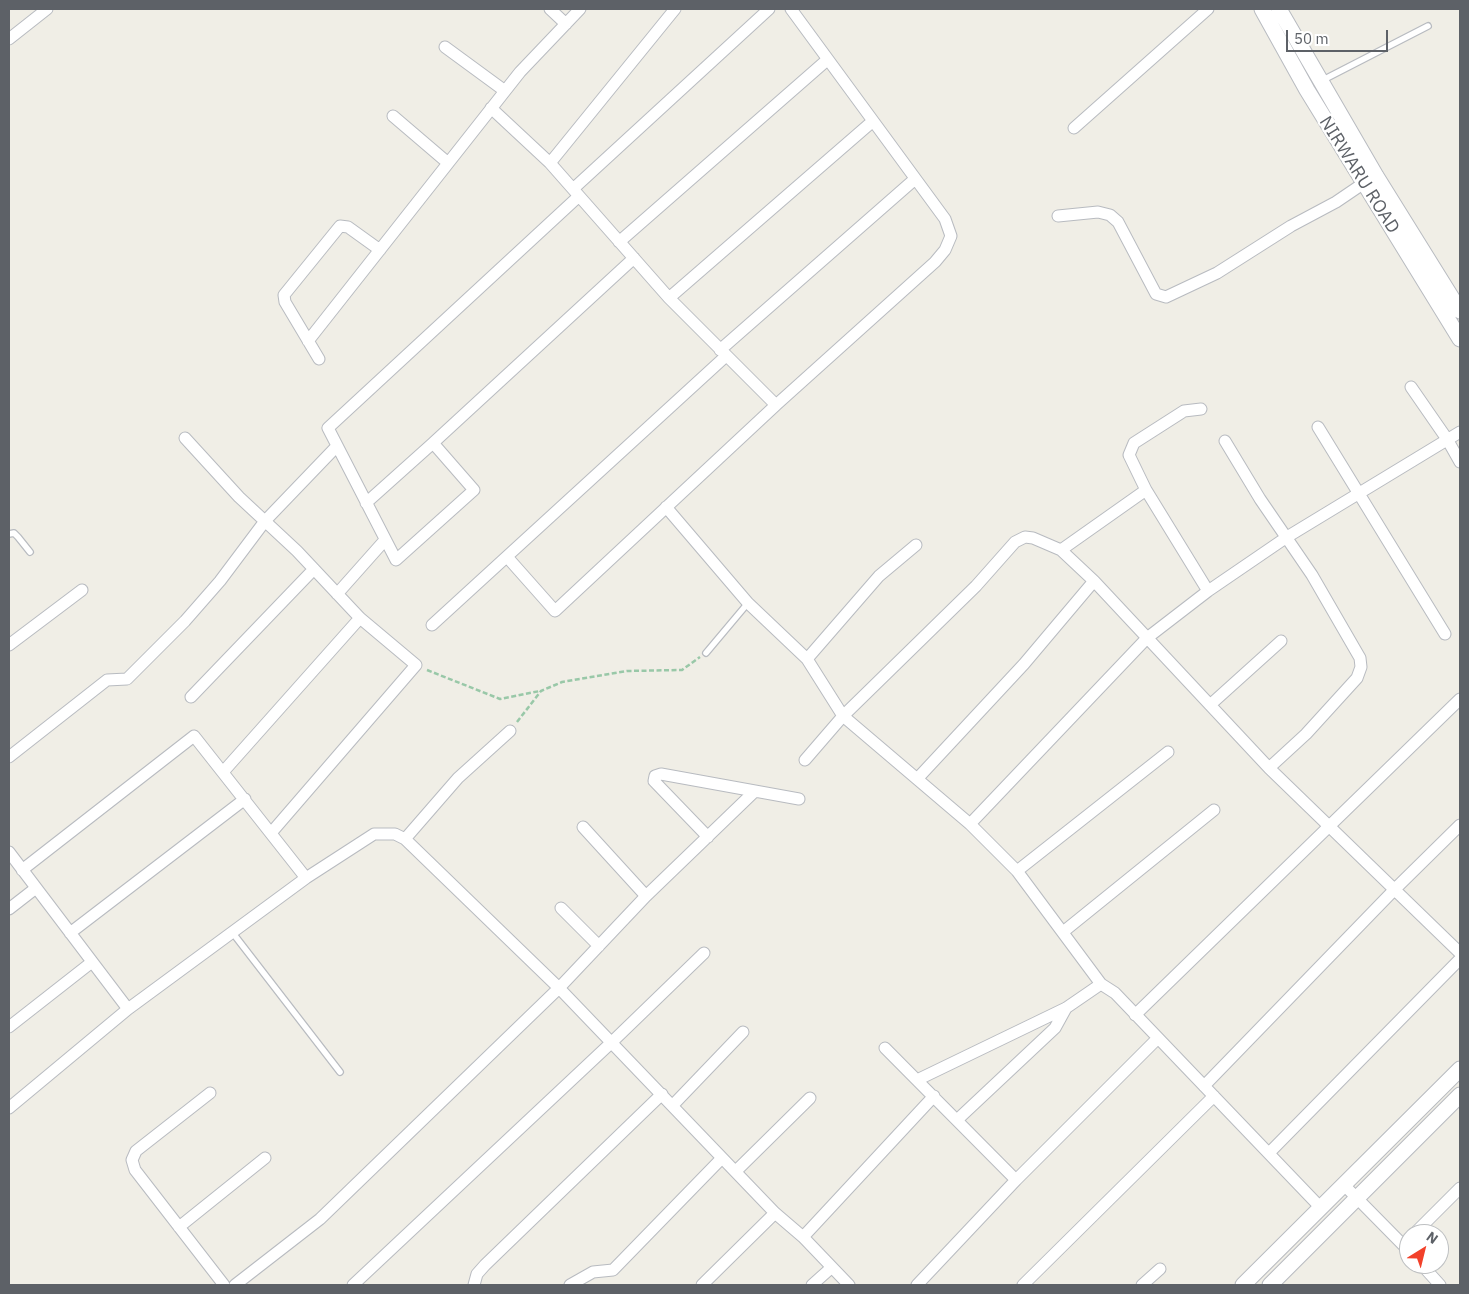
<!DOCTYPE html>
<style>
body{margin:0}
#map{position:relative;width:1469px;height:1294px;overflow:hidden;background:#f0eee6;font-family:"IBM Plex Sans",sans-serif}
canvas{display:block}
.frame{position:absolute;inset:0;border:10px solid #5d6167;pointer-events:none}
.north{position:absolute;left:1399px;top:1224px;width:50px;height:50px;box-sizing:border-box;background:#fff;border:1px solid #bec0c2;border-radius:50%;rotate:36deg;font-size:14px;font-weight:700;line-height:20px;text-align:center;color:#5d6167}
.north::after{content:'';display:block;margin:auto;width:18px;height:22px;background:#f2412a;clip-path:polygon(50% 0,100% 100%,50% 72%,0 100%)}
.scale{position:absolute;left:1286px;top:30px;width:102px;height:22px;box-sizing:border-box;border:2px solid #5d6167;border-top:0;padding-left:6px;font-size:15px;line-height:18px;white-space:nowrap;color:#5d6167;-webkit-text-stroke:4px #fff;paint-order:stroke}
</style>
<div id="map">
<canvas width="1469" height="1294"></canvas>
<div class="frame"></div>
<div class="north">N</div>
<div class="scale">50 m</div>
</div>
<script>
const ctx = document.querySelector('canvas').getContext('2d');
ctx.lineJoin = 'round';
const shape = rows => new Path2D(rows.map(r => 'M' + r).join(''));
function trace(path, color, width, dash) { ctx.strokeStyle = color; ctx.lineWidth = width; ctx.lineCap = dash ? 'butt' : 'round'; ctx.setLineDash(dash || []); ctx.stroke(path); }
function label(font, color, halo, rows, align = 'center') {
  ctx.font = font + ' "IBM Plex Sans",sans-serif'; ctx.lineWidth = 4.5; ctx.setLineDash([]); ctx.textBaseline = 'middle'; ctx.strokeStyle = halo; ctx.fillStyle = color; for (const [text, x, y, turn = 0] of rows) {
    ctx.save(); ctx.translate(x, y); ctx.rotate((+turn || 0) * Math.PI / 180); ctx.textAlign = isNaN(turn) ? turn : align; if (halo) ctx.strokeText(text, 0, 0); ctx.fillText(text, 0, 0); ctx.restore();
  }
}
const path = shape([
 [427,670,500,699,540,691],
 [517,722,541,691,562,682,627,671,682,670,700,657]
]);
const service = shape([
 [1321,81,1428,26],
 [9,534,14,533,18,537,30,552],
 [706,653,748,603],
 [232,932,340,1072]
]);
const minor = shape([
 [550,9,566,24],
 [9,39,47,9],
 [445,47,505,91],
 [491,108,550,163,669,298,776,405,935,262,945,250,951,236,945,219,791,9],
 [393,116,448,163],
 [1074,128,1208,9],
 [550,163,675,9],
 [573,189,769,9],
 [1058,216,1098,212,1110,215,1118,222,1156,294,1166,297,1217,273,1291,226,1336,202,1364,183],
 [619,242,827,60],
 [669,298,873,121],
 [308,341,520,72,580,9],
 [720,350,915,179],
 [319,359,285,302,284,295,340,226,348,227,380,250],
 [1411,387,1447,439,1460,462],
 [1318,427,1445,634],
 [185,438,239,497,297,551,360,618,416,665,271,833],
 [1225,441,1260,499,1312,575,1360,658,1361,667,1357,678,1306,734,1269,768],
 [433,443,634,258],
 [1146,490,1129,455,1134,443,1184,411,1201,409],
 [366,503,433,443,474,490,396,560,328,428,579,196],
 [666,507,748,603,807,659,843,716,970,824,1017,871,1101,984],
 [508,558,555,611,776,405],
 [1208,591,1146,490,1061,550,1094,581,1269,768,1460,953],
 [337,594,385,540],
 [432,625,726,356],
 [9,645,82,590],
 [807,659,879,576,916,545],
 [191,697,314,569],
 [1210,705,1281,641],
 [9,757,107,680,127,679,185,621,220,581,265,521,337,446],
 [805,760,843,716,976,586,1015,542,1025,537,1033,538,1061,550],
 [223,772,360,618],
 [917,779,1024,664,1094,581],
 [755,791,646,896,559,988,775,1213,803,1237,849,1285],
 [970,824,1147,638,1208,591,1287,537,1460,432],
 [583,827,646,896],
 [708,837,654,781,655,776,661,774,799,799],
 [405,839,458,778,510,731],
 [9,852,128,1009],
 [22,870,194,736,306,878],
 [1017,871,1168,752],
 [561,908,599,946],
 [9,909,36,888],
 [1063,932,1214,810],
 [70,933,245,799],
 [1135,1015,1460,699],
 [9,1027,92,962],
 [885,1048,1016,1180],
 [917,1080,1066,1008,1101,984,1115,993,1321,1208],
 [1204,1086,1395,889,1460,825],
 [210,1093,136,1151,132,1160,135,1170,224,1285],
 [673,1105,743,1032],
 [9,1108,128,1009,306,878,374,834,395,834,405,839,559,988,320,1219,235,1285],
 [957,1120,1055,1028,1066,1008],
 [1269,1153,1460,959],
 [736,1171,810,1098],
 [1344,1185,1409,1251],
 [179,1227,265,1158],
 [1414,1234,1460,1188],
 [803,1237,934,1096],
 [1421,1264,1440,1285],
 [353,1285,612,1042,704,953],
 [474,1285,477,1274,485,1265,662,1094],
 [570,1285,593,1272,613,1270,722,1158],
 [702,1285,775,1213],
 [812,1285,831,1268],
 [917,1285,1016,1180,1158,1038],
 [1023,1285,1214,1096],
 [1142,1285,1160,1269]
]);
const tertiary = shape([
 [1262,9,1307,90,1460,339],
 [1279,9,1376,176,1460,311],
 [1243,1285,1460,1069],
 [1270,1285,1460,1095]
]);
const streetNames = [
 ["NIRWARU ROAD",1359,175,58]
];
trace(service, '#b8bbc0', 8);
trace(minor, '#b8bbc0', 13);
trace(tertiary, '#b8bbc0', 17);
trace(path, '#99c8a8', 2.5, [5, 2.5]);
trace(service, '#fff', 5.5);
trace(minor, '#fff', 11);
trace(tertiary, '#fff', 15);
label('18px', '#5d6167', '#fff', streetNames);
</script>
